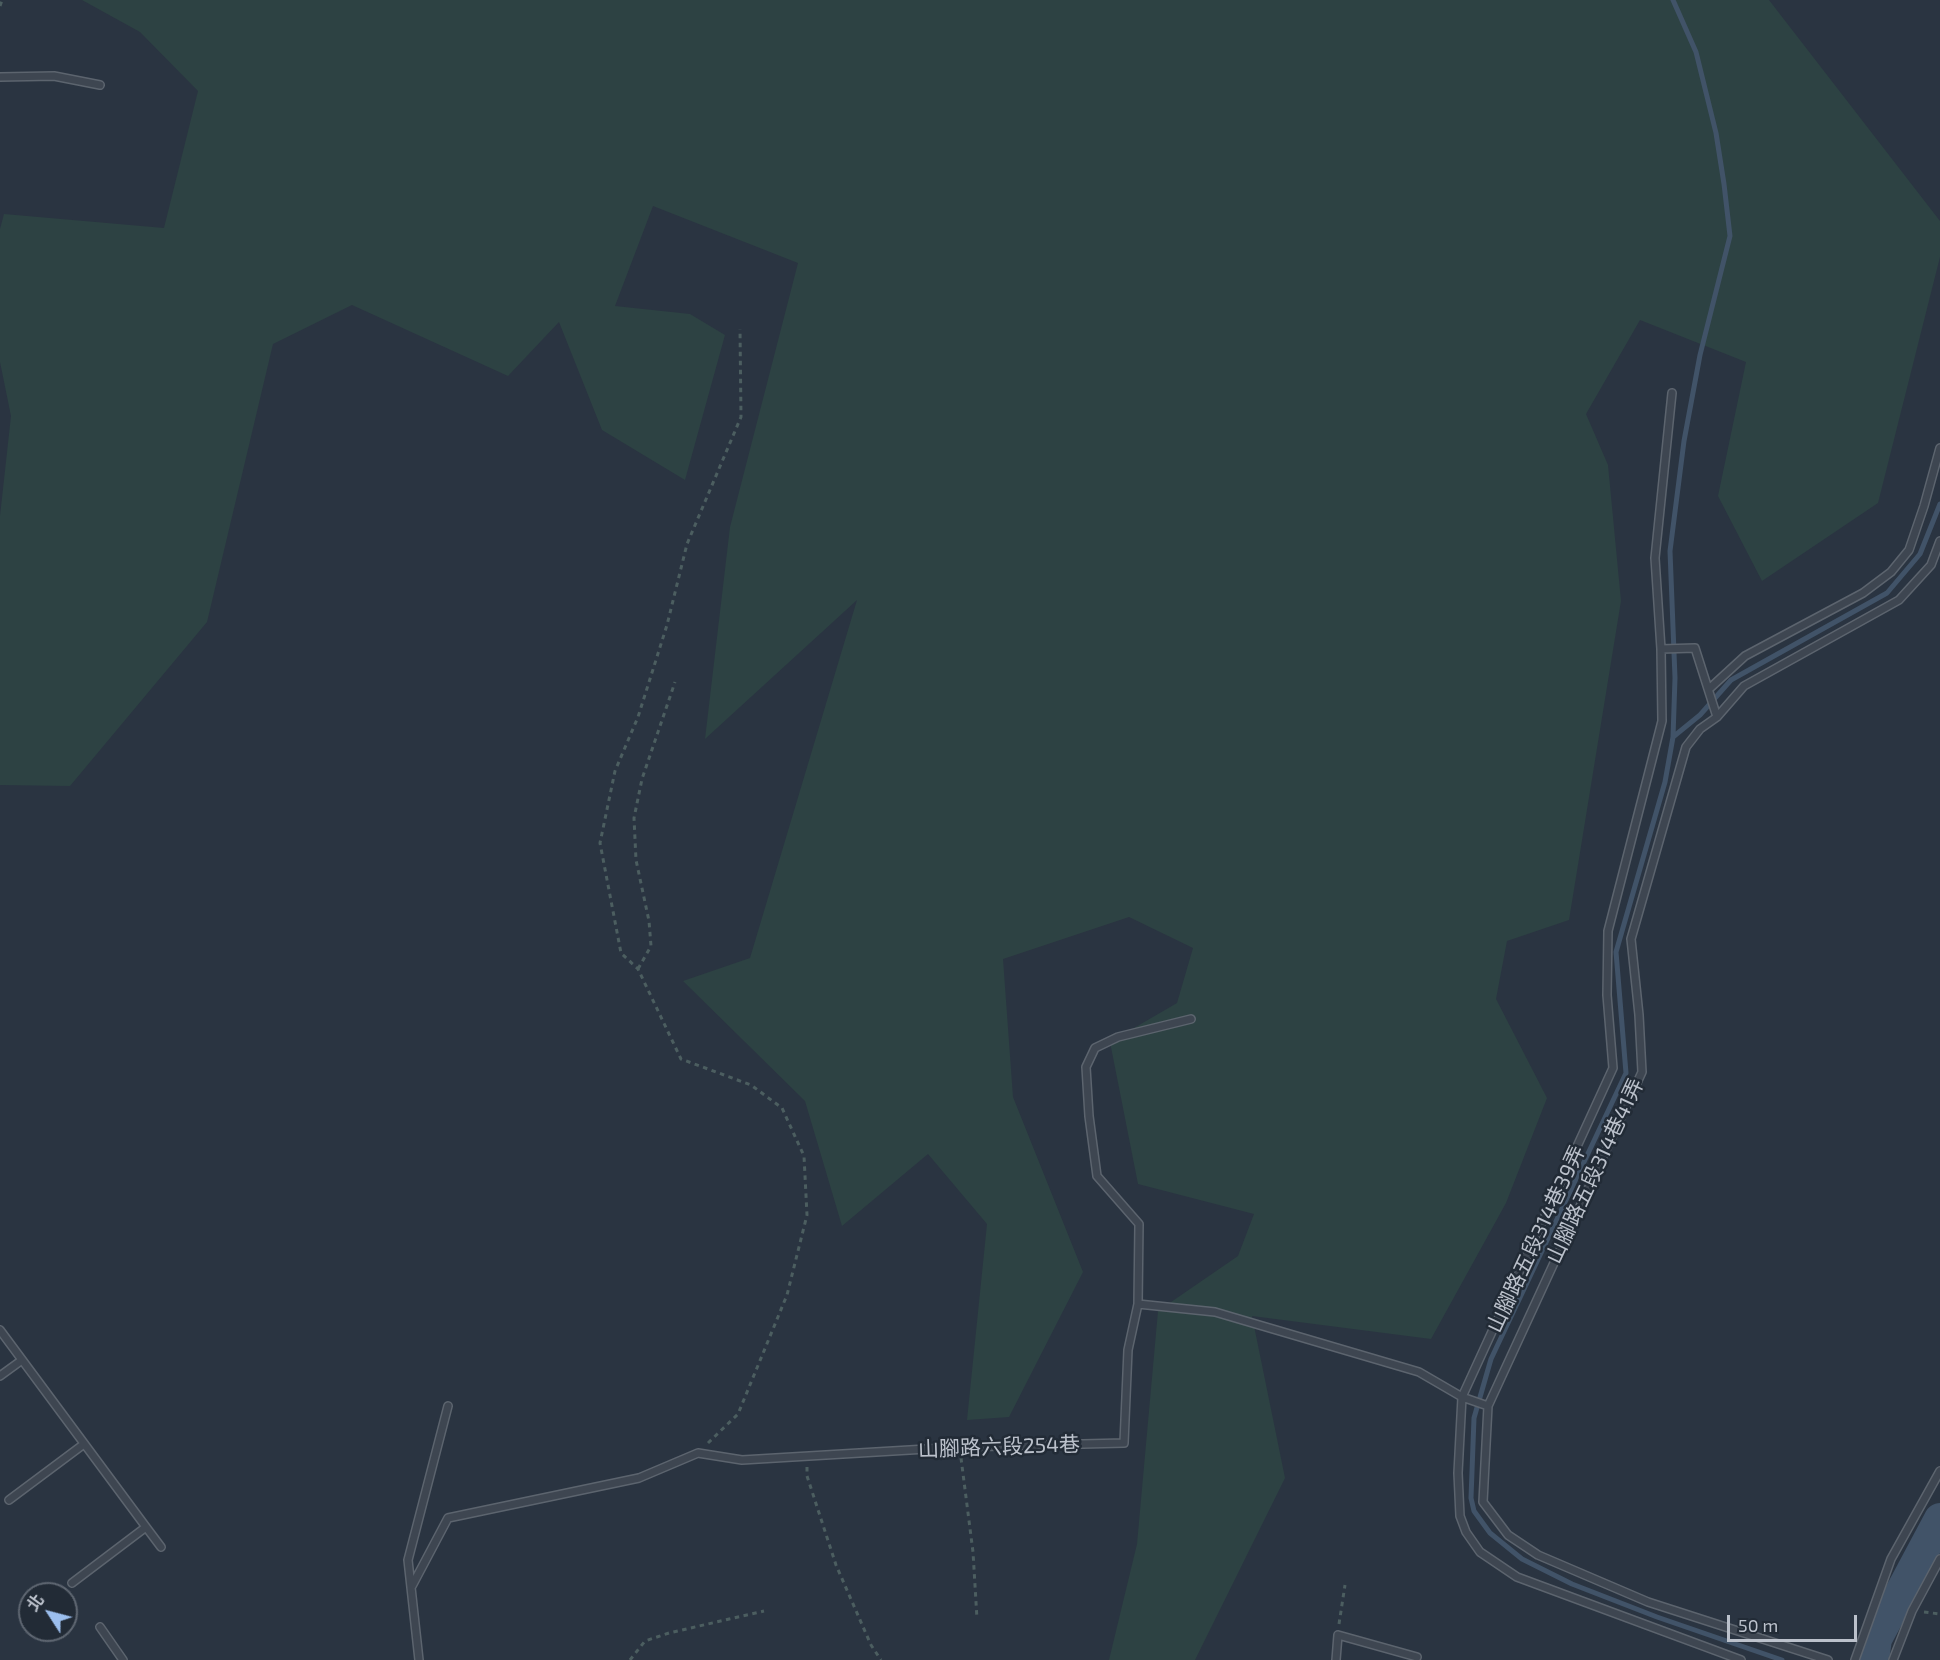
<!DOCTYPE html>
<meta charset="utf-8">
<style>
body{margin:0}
#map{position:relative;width:1940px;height:1660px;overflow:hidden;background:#2a3441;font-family:"Exo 2","Noto Sans TC",sans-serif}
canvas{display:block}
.north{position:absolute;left:18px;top:1582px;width:60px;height:60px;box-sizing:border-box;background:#222b36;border:2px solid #5f6772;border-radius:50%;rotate:306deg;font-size:16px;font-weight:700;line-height:24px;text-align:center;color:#bbc1cb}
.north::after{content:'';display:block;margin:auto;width:21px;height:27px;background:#9cbfef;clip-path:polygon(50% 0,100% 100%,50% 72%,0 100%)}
.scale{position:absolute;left:1727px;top:1615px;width:130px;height:27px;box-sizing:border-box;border:3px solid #bbc1cb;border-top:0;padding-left:8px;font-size:18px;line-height:21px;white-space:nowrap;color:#bbc1cb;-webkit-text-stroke:4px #222b36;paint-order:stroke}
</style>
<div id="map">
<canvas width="1940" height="1660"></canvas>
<div class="north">北</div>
<div class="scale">50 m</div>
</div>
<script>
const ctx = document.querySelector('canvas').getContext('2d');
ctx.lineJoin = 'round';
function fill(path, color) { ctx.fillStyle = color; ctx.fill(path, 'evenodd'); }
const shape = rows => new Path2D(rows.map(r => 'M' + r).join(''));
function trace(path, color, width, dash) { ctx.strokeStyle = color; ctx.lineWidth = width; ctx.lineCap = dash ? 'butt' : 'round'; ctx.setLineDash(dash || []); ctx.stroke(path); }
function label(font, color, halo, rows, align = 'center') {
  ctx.font = font + ' "Exo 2","Noto Sans TC",sans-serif'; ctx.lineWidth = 5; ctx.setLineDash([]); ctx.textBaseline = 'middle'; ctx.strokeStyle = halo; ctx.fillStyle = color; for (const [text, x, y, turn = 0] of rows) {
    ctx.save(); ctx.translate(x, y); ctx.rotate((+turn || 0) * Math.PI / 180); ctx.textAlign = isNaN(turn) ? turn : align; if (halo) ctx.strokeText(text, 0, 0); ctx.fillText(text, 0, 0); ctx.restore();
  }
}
const green = shape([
 [82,0,1769,0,1940,221,1940,257,1878,503,1762,581,1718,496,1746,362,1640,320,1586,414,1608,465,1621,601,1569,920,1507,941,1496,999,1547,1098,1506,1203,1431,1339,1252,1316,1285,1478,1195,1660,1109,1660,1137,1544,1158,1311,1238,1256,1254,1214,1138,1184,1110,1042,1177,1003,1193,948,1129,917,1003,959,1013,1097,1083,1272,1009,1417,967,1420,987,1224,928,1154,842,1226,805,1101,683,981,750,958,857,600,705,739,730,527,798,263,653,206,615,306,690,314,725,335,685,480,602,430,559,322,508,376,352,305,273,344,207,622,70,786,0,785,0,516,11,416,0,362,0,229,4,214,164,228,198,91,140,32]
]);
const stream = shape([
 [1673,0,1696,52,1716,133,1724,184,1730,236,1700,355,1684,441,1670,551,1675,678,1673,737],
 [1782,1660,1657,1617,1572,1584,1522,1559,1490,1533,1474,1511,1471,1498,1474,1418,1491,1359,1626,1073,1616,952,1665,782,1673,737,1700,715,1731,680,1887,593,1920,554,1940,504]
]);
const river = shape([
 [1873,1660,1876,1639,1940,1519]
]);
const path = shape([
 [0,6,2,0],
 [638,969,651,946,649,921,636,860,634,818,642,779,675,682],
 [708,1443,738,1414,787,1295,807,1215,804,1156,782,1108,751,1085,681,1059,638,969,621,953,600,843,615,771,638,717,667,625,687,544,741,417,740,329],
 [961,1458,973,1552,977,1619],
 [807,1467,807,1476,836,1565,871,1645,881,1660],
 [1924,1612,1940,1614],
 [1339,1624,1345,1585],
 [630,1660,645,1641,669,1633,764,1611]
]);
const service = shape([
 [0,77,54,76,100,85],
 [1672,393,1655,558,1661,649,1662,721,1608,931,1607,995,1613,1068,1462,1397,1458,1473,1460,1516,1466,1532,1480,1552,1517,1577,1741,1660],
 [1661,649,1695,648,1717,717],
 [1709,689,1745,656,1863,593,1891,572,1909,550,1924,506,1940,448],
 [1138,1304,1215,1312,1419,1372,1462,1397,1488,1406],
 [0,1330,146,1527,72,1583],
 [0,1376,22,1360],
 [9,1500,84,1444],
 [146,1527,161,1547],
 [412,1586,448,1518,639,1478,698,1453,742,1460,960,1447,1124,1443,1128,1350,1138,1304,1139,1224,1097,1176,1089,1116,1086,1067,1095,1048,1118,1037,1191,1019],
 [100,1627,123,1660],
 [419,1660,408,1560,448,1406],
 [1336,1660,1338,1635,1417,1657],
 [1828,1660,1648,1602,1538,1555,1508,1535,1483,1502,1488,1406,1642,1072,1639,1015,1631,939,1686,747,1700,729,1717,717,1744,686,1899,600,1931,565,1940,541],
 [1855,1660,1891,1559,1940,1471],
 [1893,1660,1912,1611,1940,1559]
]);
const streetNames = [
 ["山腳路五段314巷41弄",1595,1171,-65],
 ["山腳路五段314巷39弄",1536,1239,-65],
 ["山腳路六段254巷",999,1447,-2]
];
fill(green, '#2d4243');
trace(stream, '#415368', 5);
trace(river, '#415368', 32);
trace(service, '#5c646e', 10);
trace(path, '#4c5e60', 3, [4.5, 4.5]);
trace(service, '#3e4651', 7);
label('21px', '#bbc1cb', '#222b36', streetNames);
</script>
